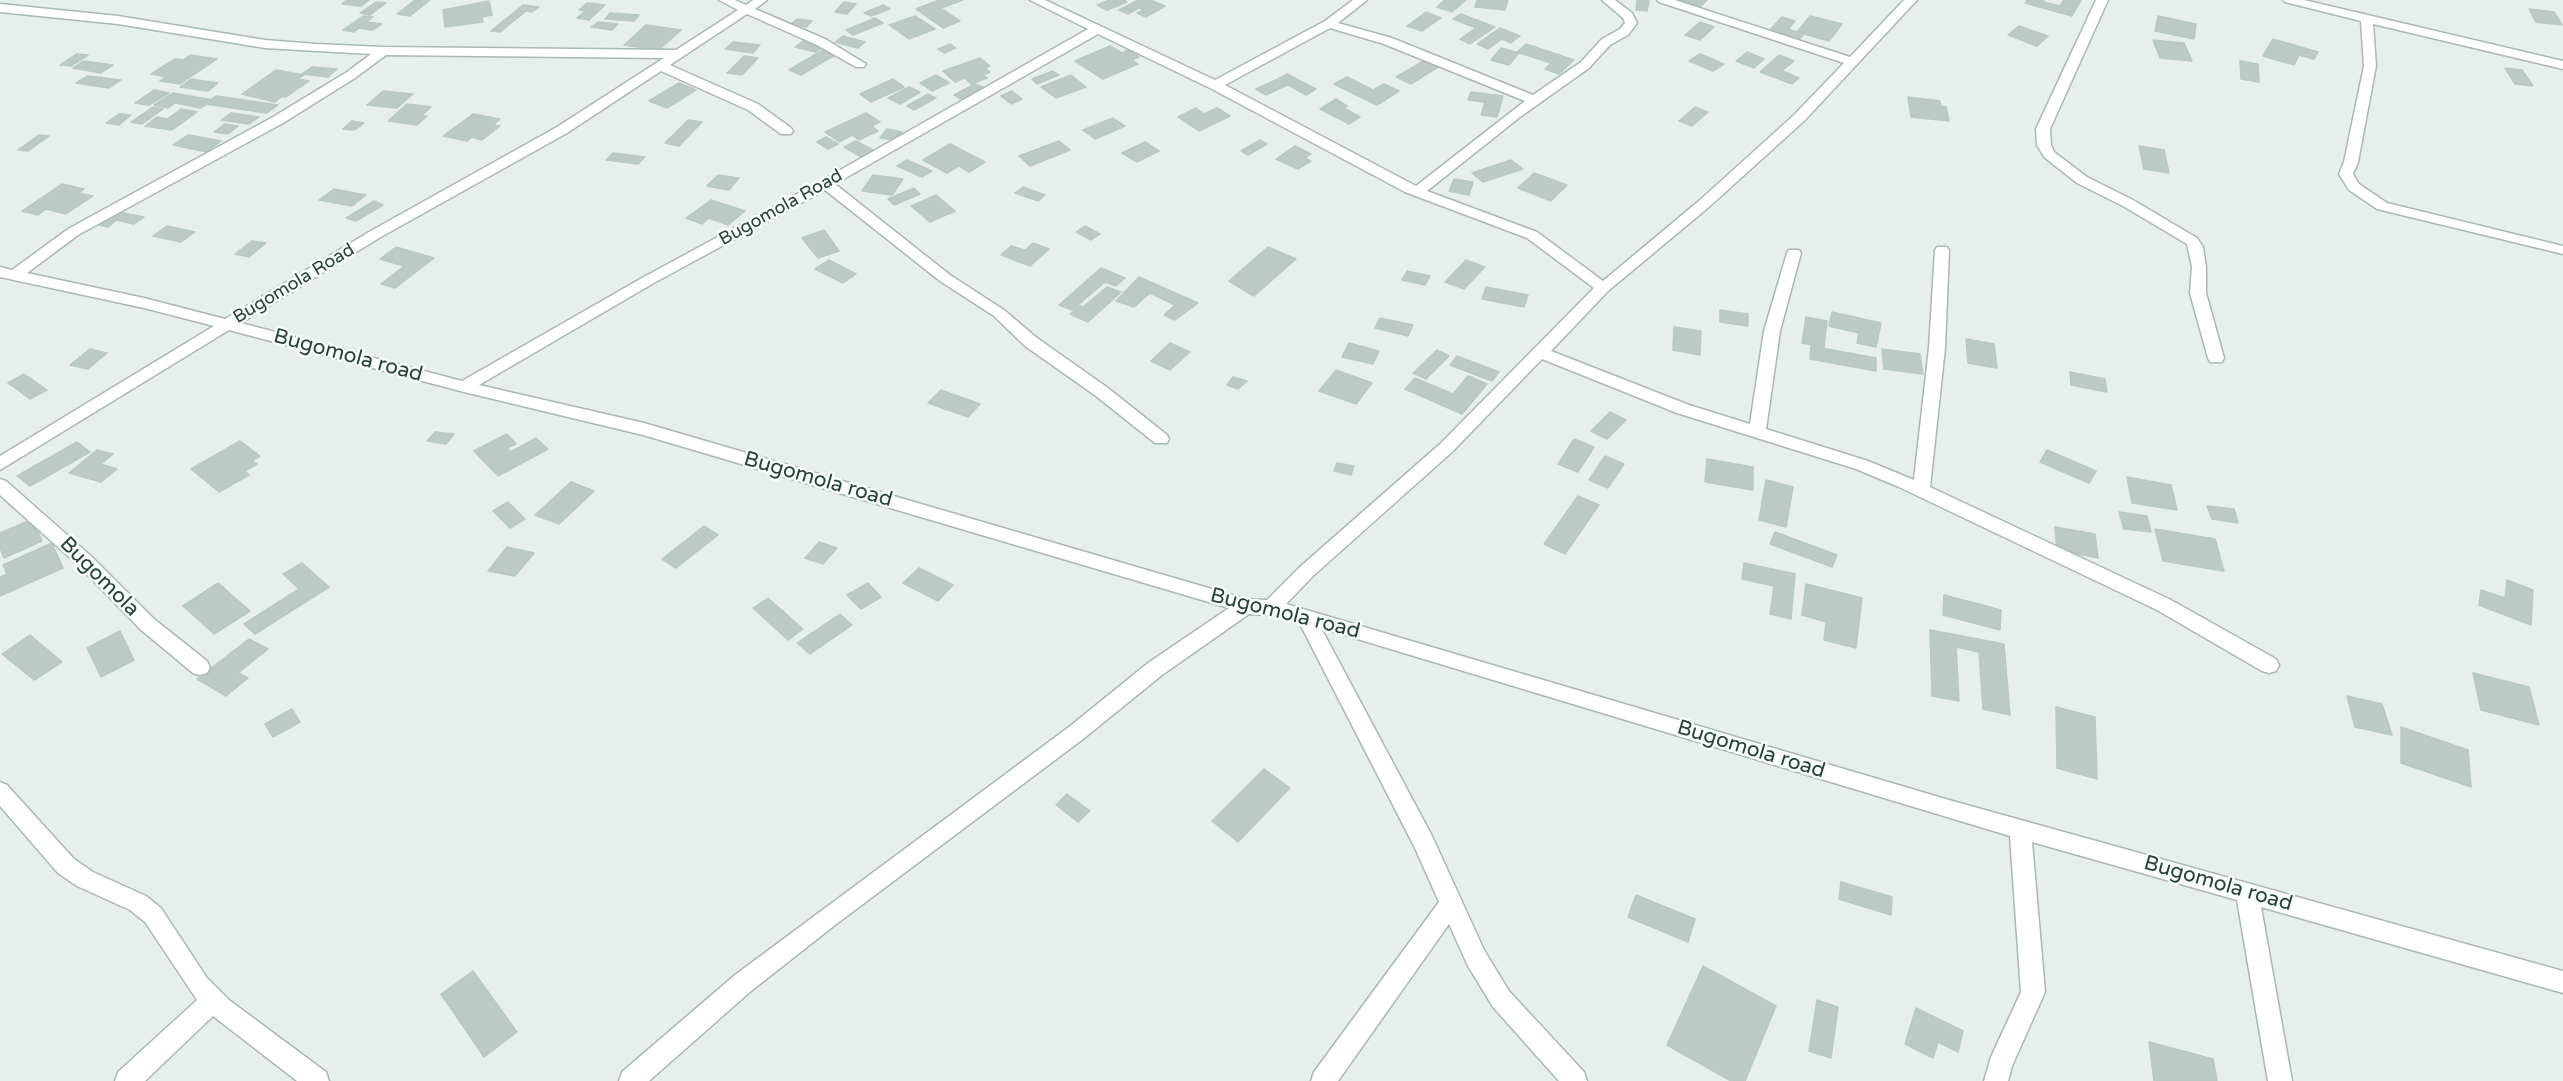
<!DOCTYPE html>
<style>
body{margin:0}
canvas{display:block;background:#e6efeb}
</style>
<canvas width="2563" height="1081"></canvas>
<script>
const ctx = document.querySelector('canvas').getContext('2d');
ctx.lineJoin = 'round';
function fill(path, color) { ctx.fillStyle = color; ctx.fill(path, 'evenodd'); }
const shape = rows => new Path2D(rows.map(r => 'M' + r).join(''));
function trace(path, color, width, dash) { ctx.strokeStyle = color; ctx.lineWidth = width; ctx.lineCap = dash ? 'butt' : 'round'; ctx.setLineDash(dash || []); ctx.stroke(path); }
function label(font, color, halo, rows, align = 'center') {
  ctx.font = font + ' "Varela Round",sans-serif'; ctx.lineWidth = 5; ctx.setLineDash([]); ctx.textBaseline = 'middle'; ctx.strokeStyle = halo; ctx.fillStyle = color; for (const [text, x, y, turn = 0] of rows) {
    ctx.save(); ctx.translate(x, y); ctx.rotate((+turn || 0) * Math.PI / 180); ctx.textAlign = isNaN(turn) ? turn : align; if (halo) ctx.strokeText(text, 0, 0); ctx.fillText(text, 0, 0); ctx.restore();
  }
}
const building = shape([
 [347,0,369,0,361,6,342,4,347,0],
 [415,0,430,0,410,16,397,14,415,0],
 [939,0,963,0,941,8,960,21,943,28,916,9,939,0],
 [1109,0,1124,0,1127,2,1107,10,1097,5,1109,0],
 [1138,0,1150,0,1165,6,1146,17,1137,13,1144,10,1139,8,1128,14,1119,10,1138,0],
 [1445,0,1466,0,1452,12,1437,7,1445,0],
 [1477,0,1508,0,1505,10,1475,7,1477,0],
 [1637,0,1649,1,1647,11,1636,10,1637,0],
 [1675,0,1707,0,1699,8,1675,0],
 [2027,0,2044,0,2043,2,2060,6,2064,0,2081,0,2072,16,2025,3,2027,0],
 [489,1,492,15,482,17,483,22,445,27,443,10,489,1],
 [376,2,386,3,370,15,360,13,376,2],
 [844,2,856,4,847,14,835,12,844,2],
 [587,3,605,5,589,20,577,18,585,11,579,10,587,3],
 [523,5,539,7,532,12,526,11,500,32,491,31,523,5],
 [883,5,890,9,871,16,864,13,883,5],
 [2529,9,2554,12,2562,25,2536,22,2529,9],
 [1426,12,1441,18,1422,31,1407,26,1426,12],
 [610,13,639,15,634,21,605,19,610,13],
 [1461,14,1495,27,1470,44,1460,39,1476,28,1453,19,1461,14],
 [363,16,373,17,366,22,382,24,373,30,359,28,354,32,343,30,363,16],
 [915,16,935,29,909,39,889,25,915,16],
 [1810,16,1842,24,1829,41,1797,32,1810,16],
 [2158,16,2196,24,2194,39,2155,31,2158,16],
 [1782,17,1795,21,1788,29,1804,34,1798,40,1769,31,1782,17],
 [875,18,883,23,853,35,846,30,875,18],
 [797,19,812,21,806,27,791,24,797,19],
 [598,22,618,24,612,30,591,27,598,22],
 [1700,22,1714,27,1700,40,1685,35,1700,22],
 [646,25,681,30,659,50,624,45,646,25],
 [2019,26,2048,36,2037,46,2008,35,2019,26],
 [1500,28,1520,36,1511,43,1502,39,1488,49,1477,44,1500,28],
 [843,36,865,42,858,48,835,42,843,36],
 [2273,39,2318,52,2314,59,2299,55,2294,65,2263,56,2273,39],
 [2153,40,2184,43,2192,61,2160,58,2153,40],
 [803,41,823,47,816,52,795,47,803,41],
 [733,42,760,45,753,53,725,49,733,42],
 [950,44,956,48,944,53,938,49,950,44],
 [1526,44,1574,60,1559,74,1545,69,1551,63,1517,52,1526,44],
 [1110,46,1122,53,1128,50,1139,57,1132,60,1138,64,1103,79,1075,61,1110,46],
 [1501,48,1519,53,1509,65,1491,60,1501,48],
 [823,50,835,55,801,75,789,70,823,50],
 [1747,52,1764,59,1754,68,1736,61,1747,52],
 [77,54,88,55,71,66,60,65,77,54],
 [1700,54,1724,64,1713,71,1689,61,1700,54],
 [190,55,217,59,180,84,160,81,167,77,151,74,175,59,183,60,190,55],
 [1779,55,1794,61,1782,71,1799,78,1792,84,1760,72,1779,55],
 [744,56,758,58,742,75,727,73,744,56],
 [980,58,990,66,985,68,990,72,982,75,987,78,971,84,965,78,955,82,943,71,980,58],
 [1427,59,1441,65,1411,84,1396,77,1427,59],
 [84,61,113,65,101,73,73,68,84,61],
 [2240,61,2258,64,2259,82,2241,79,2240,61],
 [312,67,337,69,328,77,302,74,312,67],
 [2505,68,2522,70,2533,86,2515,84,2505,68],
 [276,70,304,75,298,79,309,81,286,97,281,97,275,102,242,94,276,70],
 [1053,71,1059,75,1037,84,1032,79,1053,71],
 [1287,74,1316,89,1306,95,1278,79,1287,74],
 [936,75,949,83,932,91,920,83,936,75],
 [1071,75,1086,87,1056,98,1041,87,1071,75],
 [88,76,121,80,109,88,76,83,88,76],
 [1347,77,1373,90,1384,84,1399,91,1377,105,1334,84,1347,77],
 [191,79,218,83,208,91,180,87,191,79],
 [893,79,904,87,871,102,860,94,893,79],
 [1278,79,1287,85,1266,95,1256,89,1278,79],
 [679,83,696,90,667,108,649,101,679,83],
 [975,84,985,88,963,100,954,95,975,84],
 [909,87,920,92,900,104,888,98,909,87],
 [154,90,169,93,149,105,135,103,154,90],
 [383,91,413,94,397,108,367,105,383,91],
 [1012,91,1022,99,1011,104,1001,96,1012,91],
 [1471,92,1503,96,1497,117,1481,115,1485,102,1468,100,1471,92],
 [173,93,213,100,201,108,175,103,168,108,154,105,173,93],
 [928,94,936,98,914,110,907,106,928,94],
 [216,96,278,105,267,113,205,104,216,96],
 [1908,97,1940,101,1941,106,1946,107,1949,121,1911,117,1908,97],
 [1336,99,1347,106,1344,108,1360,117,1349,124,1320,109,1336,99],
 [407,104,431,107,421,116,427,116,417,125,388,121,407,104],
 [153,107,163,109,142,124,131,122,153,107],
 [1695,107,1708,112,1692,126,1679,121,1695,107],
 [1196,108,1204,114,1217,108,1230,116,1199,131,1178,117,1196,108],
 [181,109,197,112,172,130,145,126,157,117,167,119,181,109],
 [231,113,259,117,249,124,221,120,231,113],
 [866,113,880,122,872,126,878,131,859,140,852,135,839,142,825,132,866,113],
 [119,114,131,115,119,125,106,123,119,114],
 [473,114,500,119,493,125,500,126,482,140,472,137,467,141,443,136,473,114],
 [1113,118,1125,126,1095,139,1083,130,1113,118],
 [688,120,702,122,679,146,665,143,688,120],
 [352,121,364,123,355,130,343,129,352,121],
 [225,124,238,126,228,134,214,132,225,124],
 [887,129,902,132,895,140,880,138,887,129],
 [39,135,49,136,28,151,18,150,39,135],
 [188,135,221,141,207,152,173,145,188,135],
 [826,137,838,144,828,149,817,142,826,137],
 [1260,140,1267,144,1248,155,1241,151,1260,140],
 [856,141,873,150,861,157,844,147,856,141],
 [1059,141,1070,150,1030,166,1019,156,1059,141],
 [1145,142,1159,151,1137,162,1122,153,1145,142],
 [950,144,985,162,969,172,959,166,947,173,923,160,950,144],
 [1295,146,1311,154,1305,158,1311,161,1298,169,1276,159,1295,146],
 [2139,146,2164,150,2169,173,2144,169,2139,146],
 [613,153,645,157,638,164,606,160,613,153],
 [907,160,932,171,922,177,897,166,907,160],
 [1511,160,1523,169,1483,182,1472,173,1511,160],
 [1534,173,1567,185,1551,201,1518,188,1534,173],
 [718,175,739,178,729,190,707,186,718,175],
 [873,175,903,179,892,195,862,191,873,175],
 [1454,179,1473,182,1469,195,1449,191,1454,179],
 [62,184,84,189,79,193,93,196,66,214,46,209,38,215,22,211,62,184],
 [1023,187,1045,195,1038,201,1015,193,1023,187],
 [914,188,920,194,894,205,888,199,914,188],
 [334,189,366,195,352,206,319,200,334,189],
 [936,195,955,211,930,222,911,206,936,195],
 [711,200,745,211,728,225,709,218,702,224,686,218,711,200],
 [374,201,383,205,356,221,346,218,374,201],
 [114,211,144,217,134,224,116,220,108,227,96,224,114,211],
 [167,226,195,232,181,242,153,236,167,226],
 [1085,226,1100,234,1091,240,1076,232,1085,226],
 [824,230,839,251,818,258,802,238,824,230],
 [252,241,266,243,249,257,235,254,252,241],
 [1033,243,1049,249,1030,266,1001,255,1011,246,1025,250,1033,243],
 [396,247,434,258,395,288,381,284,404,266,380,259,396,247],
 [1268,247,1296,259,1254,296,1229,281,1268,247],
 [829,260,856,274,843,283,815,269,829,260],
 [1466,260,1485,267,1464,289,1445,282,1466,260],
 [1101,268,1125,278,1116,286,1105,282,1072,310,1059,305,1101,268],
 [1407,271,1430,276,1425,285,1402,280,1407,271],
 [1139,277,1198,303,1175,320,1164,315,1175,305,1150,293,1134,307,1116,301,1139,277],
 [1107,287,1121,292,1088,322,1070,314,1079,306,1083,307,1107,287],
 [1486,287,1528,295,1524,307,1482,299,1486,287],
 [1720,310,1748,314,1748,326,1720,322,1720,310],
 [1832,312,1881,323,1876,347,1857,343,1859,333,1829,326,1832,312],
 [1806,317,1827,321,1824,347,1802,343,1806,317],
 [1380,318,1413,325,1408,336,1375,328,1380,318],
 [1674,327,1701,331,1700,355,1673,350,1674,327],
 [1966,339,1994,344,1997,368,1968,363,1966,339],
 [1170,343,1190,352,1170,370,1151,361,1170,343],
 [1349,343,1379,351,1373,364,1342,357,1349,343],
 [1811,346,1876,358,1876,371,1810,359,1811,346],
 [90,349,107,353,88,369,70,365,90,349],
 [1882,349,1920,354,1923,374,1884,369,1882,349],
 [1437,350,1449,356,1426,379,1413,373,1437,350],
 [1457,356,1499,372,1492,381,1450,365,1457,356],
 [1336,370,1372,383,1356,404,1319,391,1336,370],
 [2070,372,2105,379,2107,392,2071,385,2070,372],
 [24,374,47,390,30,399,8,383,24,374],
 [1468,376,1487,384,1462,414,1405,389,1415,378,1453,394,1468,376],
 [1233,377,1247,381,1238,389,1227,385,1233,377],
 [941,390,980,404,968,417,928,403,941,390],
 [1610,412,1626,420,1607,439,1591,431,1610,412],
 [435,432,454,434,446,444,427,441,435,432],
 [507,434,516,444,507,448,511,452,536,438,548,449,498,476,474,451,507,434],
 [1574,439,1594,447,1578,472,1558,464,1574,439],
 [240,441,260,456,252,461,257,464,245,471,249,475,219,492,191,469,240,441],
 [77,442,90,452,30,486,17,476,77,442],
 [97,450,113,454,101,464,117,469,101,482,69,473,97,450],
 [2047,450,2096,471,2089,483,2040,462,2047,450],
 [1605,456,1624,464,1608,488,1589,480,1605,456],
 [1707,459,1753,467,1753,490,1705,482,1707,459],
 [1337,463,1354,466,1351,475,1334,471,1337,463],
 [2127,477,2171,485,2177,510,2132,503,2127,477],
 [1766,480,1793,487,1786,527,1759,520,1766,480],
 [571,482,594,491,559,524,535,515,571,482],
 [1578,496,1599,505,1565,554,1544,544,1578,496],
 [508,502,525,519,510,528,493,511,508,502],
 [2207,506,2234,509,2238,523,2212,519,2207,506],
 [2119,512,2147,516,2151,532,2124,529,2119,512],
 [33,519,42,541,4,558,0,548,0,533,33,519],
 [704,526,718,535,676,568,662,559,704,526],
 [2055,527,2095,534,2098,558,2057,550,2055,527],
 [2155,529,2215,539,2224,571,2163,561,2155,529],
 [1775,532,1837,555,1832,567,1770,544,1775,532],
 [819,542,837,548,823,564,805,558,819,542],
 [52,543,63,568,0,596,0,577,7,574,3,565,52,543],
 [507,547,534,553,515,576,488,571,507,547],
 [302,563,329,587,255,634,244,624,299,589,283,574,302,563],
 [1744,563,1795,574,1791,619,1770,614,1774,586,1742,579,1744,563],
 [919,568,953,585,938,601,903,583,919,568],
 [2507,580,2533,590,2531,625,2479,605,2481,590,2505,598,2507,580],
 [218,583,250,611,214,634,183,606,218,583],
 [868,583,881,597,861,609,847,595,868,583],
 [1806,584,1862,598,1856,648,1824,640,1826,622,1802,615,1806,584],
 [1944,595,2001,610,2000,630,1943,615,1944,595],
 [768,598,803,629,788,640,753,608,768,598],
 [840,614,852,625,810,654,797,643,840,614],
 [1930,630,2004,644,2010,715,1983,709,1979,652,1956,647,1959,701,1932,696,1930,630],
 [120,631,134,660,101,677,87,648,120,631],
 [30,635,62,662,34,680,2,654,30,635],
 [249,639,268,649,238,673,248,678,226,696,197,679,249,639],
 [2473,673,2529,687,2539,725,2481,710,2473,673],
 [2347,696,2382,704,2392,735,2355,727,2347,696],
 [2056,707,2095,717,2097,779,2057,768,2056,707],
 [292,709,300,722,273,737,265,724,292,709],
 [2401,727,2468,750,2471,787,2401,763,2401,727],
 [1264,769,1290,788,1238,842,1212,821,1264,769],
 [1067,794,1090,811,1078,822,1056,805,1067,794],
 [1841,882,1892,897,1891,915,1839,899,1841,882],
 [1636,895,1695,919,1688,942,1628,917,1636,895],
 [1703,966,1776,1006,1745,1081,1731,1081,1667,1045,1703,966],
 [473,971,517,1032,484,1057,441,994,473,971],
 [1817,1000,1838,1007,1831,1058,1809,1051,1817,1000],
 [1916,1008,1963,1031,1958,1052,1938,1042,1933,1058,1905,1044,1916,1008],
 [2149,1042,2213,1059,2217,1081,2154,1081,2149,1042]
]);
const street = shape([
 [719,0,735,0,746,5,753,0,767,0,755,9,825,39,866,64,864,67,856,67,817,45,747,14,670,65,758,104,791,128,793,131,791,134,781,134,748,110,661,71,567,133,379,238,241,323,462,381,642,278,821,181,1088,29,1030,0,1045,0,1215,80,1325,21,1353,0,1367,0,1338,23,1392,38,1533,95,1581,62,1602,39,1620,29,1625,23,1623,18,1602,0,1615,0,1632,13,1637,23,1628,35,1610,45,1589,68,1520,117,1427,191,1537,232,1603,281,1700,200,1794,115,1844,63,1659,2,1657,0,1675,0,1850,57,1904,0,1917,0,1804,121,1710,206,1608,291,1551,351,1689,405,1750,424,1764,331,1787,253,1789,250,1799,250,1801,253,1780,331,1766,429,1868,461,1914,480,1929,348,1935,250,1937,247,1947,247,1949,250,1945,348,1930,487,2171,600,2276,659,2279,665,2276,671,2269,673,2262,671,2157,610,1899,487,1856,469,1677,413,1542,359,1452,452,1313,576,1286,604,1949,800,2563,971,2563,993,2261,907,2292,1081,2268,1081,2237,900,2032,842,2045,992,2012,1066,2008,1081,1984,1081,1991,1057,2021,992,2010,836,1321,628,1432,836,1484,950,1509,991,1584,1072,1587,1081,1559,1081,1493,1007,1468,966,1449,924,1338,1081,1311,1081,1314,1072,1439,902,1415,848,1299,622,1271,615,1249,614,1162,675,1083,739,835,925,751,991,649,1081,619,1081,622,1072,735,975,1069,727,1148,663,1229,608,643,435,464,392,229,330,0,470,0,456,214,326,144,308,0,277,0,267,12,270,68,229,273,117,347,72,371,54,265,48,118,24,0,12,0,4,118,16,265,40,316,44,383,47,676,50,738,10,719,0],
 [1330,28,1384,44,1525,101,1416,186,1225,85,1330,28],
 [1098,34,1210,88,1405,192,1527,238,1594,288,1440,444,1301,566,1267,600,1246,599,644,423,479,385,652,284,825,190,940,281,994,316,1025,346,1096,396,1155,443,1167,443,1169,439,1167,435,1108,388,1037,338,1004,310,950,275,835,184,1098,34],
 [386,55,664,58,557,127,369,232,225,319,144,298,27,273,78,235,283,123,355,78,386,55],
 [2096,0,2108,0,2050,129,2051,145,2054,152,2087,177,2133,200,2197,238,2203,247,2206,267,2206,293,2224,358,2222,362,2210,362,2208,358,2190,293,2192,267,2187,244,2123,206,2077,183,2044,157,2037,145,2036,129,2096,0],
 [2283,0,2304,0,2563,61,2563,69,2373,24,2376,66,2358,162,2353,174,2359,184,2387,203,2563,246,2563,254,2377,209,2349,190,2339,174,2344,162,2364,66,2361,21,2285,2,2283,0],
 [0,479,6,481,91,556,154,619,207,661,210,667,207,673,200,675,193,673,140,629,79,566,0,495,0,479],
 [0,782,7,785,74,859,93,872,146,896,161,908,207,978,229,1000,326,1072,329,1081,297,1081,213,1016,145,1081,115,1081,118,1072,197,1000,145,922,130,910,77,886,58,873,0,806,0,782]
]);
const farStreetnames = [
 ["Bugomola Road",781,208,-29],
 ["Bugomola Road",294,284,-31]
];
const streetNames = [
 ["Bugomola road",348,356,15],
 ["Bugomola road",818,480,16],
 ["Bugomola",99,577,45],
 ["Bugomola road",1285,614,14],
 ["Bugomola road",1751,750,17],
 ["Bugomola road",2218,884,16]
];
fill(building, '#bbcac4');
trace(building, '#b8c9c2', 1.5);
trace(street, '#a8b8b2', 3);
fill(street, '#fff');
label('18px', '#24423a', '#f7fbf9', farStreetnames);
label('21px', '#24423a', '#f7fbf9', streetNames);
</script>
